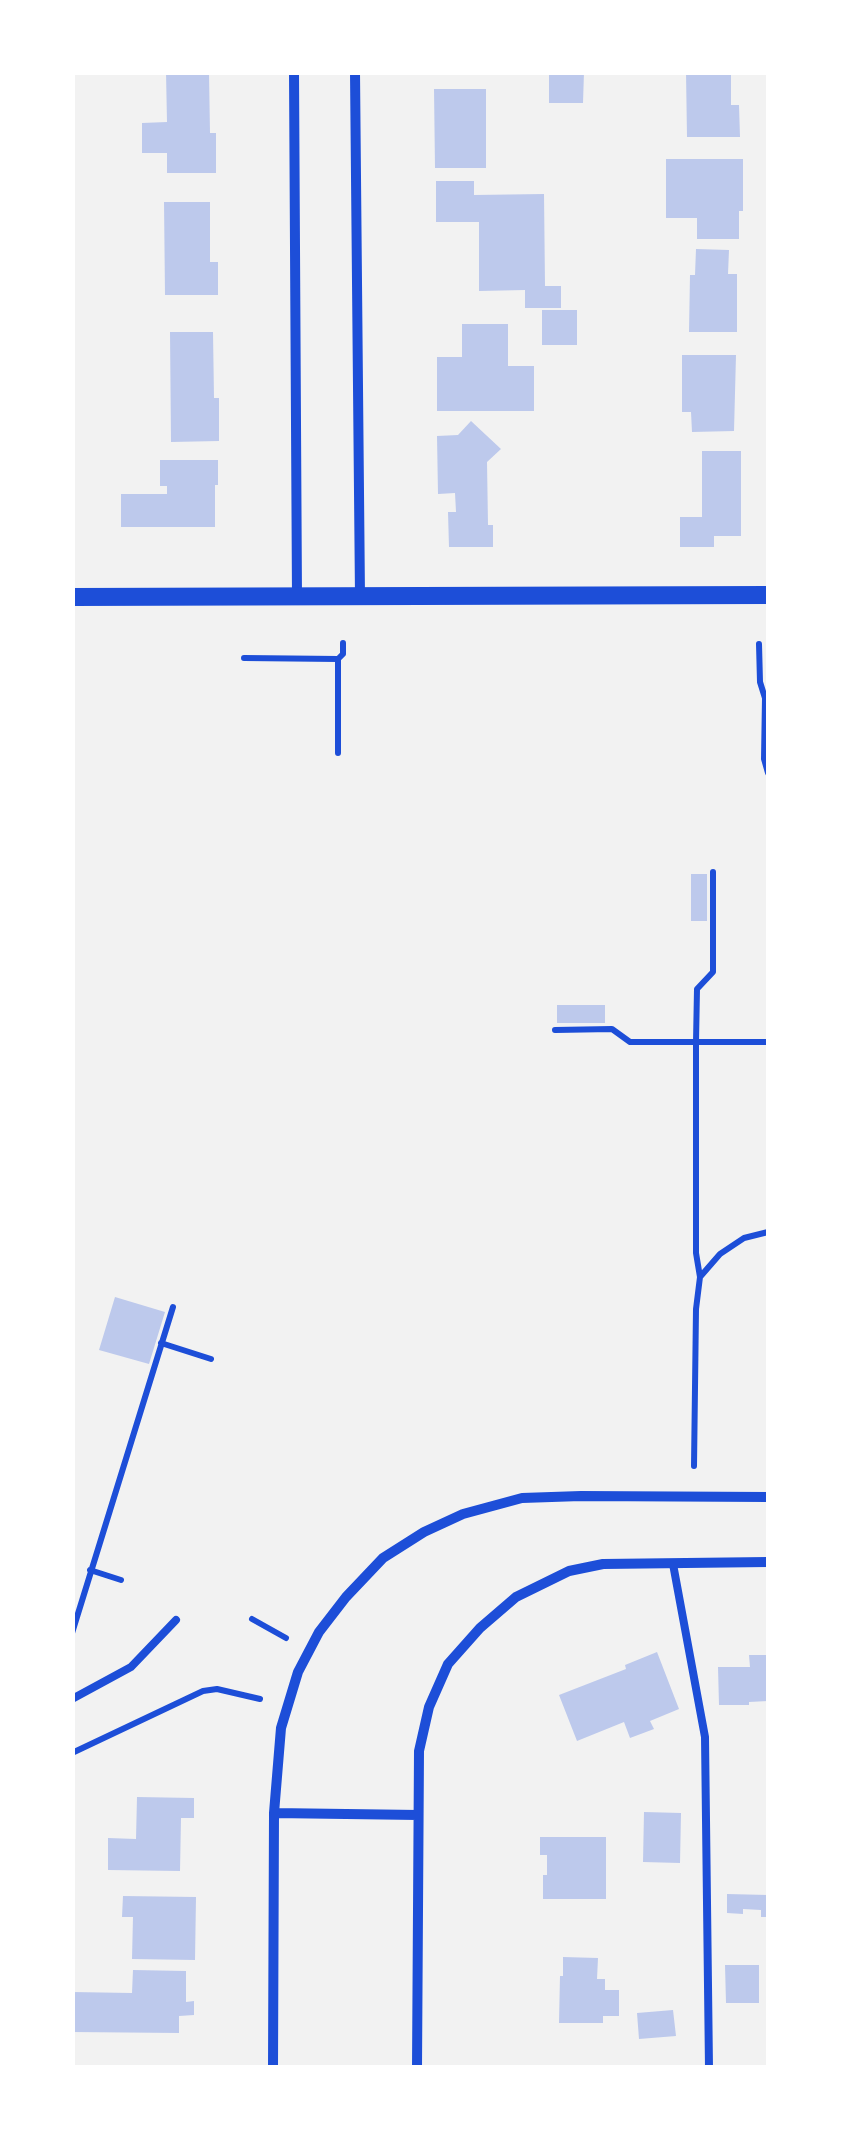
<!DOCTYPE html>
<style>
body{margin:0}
#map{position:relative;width:841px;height:2140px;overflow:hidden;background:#f2f2f2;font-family:Merriweather,serif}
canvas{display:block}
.frame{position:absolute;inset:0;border:75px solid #fff;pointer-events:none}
</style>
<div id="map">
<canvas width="841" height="2140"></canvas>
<div class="frame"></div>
</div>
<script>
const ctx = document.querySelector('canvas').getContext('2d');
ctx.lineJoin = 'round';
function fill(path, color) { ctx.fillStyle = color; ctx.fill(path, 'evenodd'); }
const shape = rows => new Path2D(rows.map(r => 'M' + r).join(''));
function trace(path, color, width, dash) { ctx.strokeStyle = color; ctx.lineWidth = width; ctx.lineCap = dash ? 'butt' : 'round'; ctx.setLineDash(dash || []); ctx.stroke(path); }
const building = shape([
 [166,72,209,72,210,133,216,133,216,173,167,173,167,153,142,153,142,123,167,122],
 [549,72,584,72,583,103,549,103],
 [686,72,731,72,731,105,739,105,740,137,687,137],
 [434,89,486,89,486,168,435,168],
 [666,159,743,159,743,211,739,211,739,239,697,239,697,218,666,218],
 [436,181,474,181,474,195,544,194,545,286,561,286,561,308,525,308,525,290,479,291,479,222,436,222],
 [164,202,210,202,210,262,218,262,218,295,165,295],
 [696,249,729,250,728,274,737,274,737,332,689,332,690,275,695,275],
 [542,310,577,310,577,345,542,345],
 [462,324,508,324,508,366,534,366,534,411,437,411,437,357,462,357],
 [170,332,213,332,214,398,219,398,219,441,171,442],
 [682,355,736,355,734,431,692,432,691,412,682,412],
 [471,421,501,449,487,462,488,525,493,525,493,547,449,547,448,512,456,512,455,493,438,494,437,436,458,435],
 [702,451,741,451,741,536,714,536,714,547,680,547,680,517,702,517],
 [160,460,218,460,218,485,215,485,215,527,121,527,121,494,167,494,167,486,160,486],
 [691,874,707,874,707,921,691,921],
 [557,1005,605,1005,605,1023,557,1023],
 [115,1297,165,1312,149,1364,99,1350],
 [657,1652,679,1709,650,1721,654,1729,630,1738,624,1722,577,1741,559,1695,626,1669,625,1665],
 [749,1655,768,1655,768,1701,749,1702,749,1705,719,1705,718,1667,750,1667],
 [137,1797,194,1798,194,1818,181,1818,180,1871,108,1870,108,1838,136,1839],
 [644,1812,681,1813,680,1863,643,1862],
 [540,1837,606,1837,606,1899,543,1899,543,1875,547,1875,547,1855,540,1855],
 [727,1894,768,1895,768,1917,761,1917,761,1910,743,1909,743,1914,727,1913],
 [123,1896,196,1897,195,1960,132,1959,133,1917,122,1917],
 [563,1957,598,1958,597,1979,605,1979,605,1990,619,1990,619,2016,603,2016,603,2023,559,2023,560,1976,563,1976],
 [725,1965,759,1965,759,2003,726,2003],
 [133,1970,186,1971,186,2002,194,2001,194,2015,179,2016,179,2033,72,2032,72,1992,132,1993],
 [673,2010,676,2036,639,2039,637,2013]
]);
const path = shape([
 [759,644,760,682,765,698,764,759,768,773],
 [244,658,338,659,338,753],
 [338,659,343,654,343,643],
 [555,1030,612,1029,630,1042,768,1042],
 [700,1277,696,1253,696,1042,697,989,713,972,713,872],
 [161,1343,211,1359],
 [694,1466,696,1309,700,1277,720,1254,744,1238,768,1232],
 [90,1570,121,1580],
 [252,1619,286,1638],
 [72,1633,173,1307],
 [72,1753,203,1691,217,1689,260,1699]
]);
const service = shape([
 [673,1564,705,1737,709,2068],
 [72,1699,131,1667,176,1620]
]);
const minor = shape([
 [294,72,297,598],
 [355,72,360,597],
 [274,1813,418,1815],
 [273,2068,274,1813,281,1728,298,1672,319,1632,346,1597,383,1558,424,1532,463,1514,522,1498,581,1496,768,1497],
 [417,2068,419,1751,429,1707,448,1664,480,1628,516,1597,569,1571,603,1564,768,1562]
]);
const tertiary = shape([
 [72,597,768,595]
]);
fill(building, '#bdc9ec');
trace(path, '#1d4ed8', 6);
trace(service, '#1d4ed8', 8);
trace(minor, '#1d4ed8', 10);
trace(tertiary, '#1d4ed8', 18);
</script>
